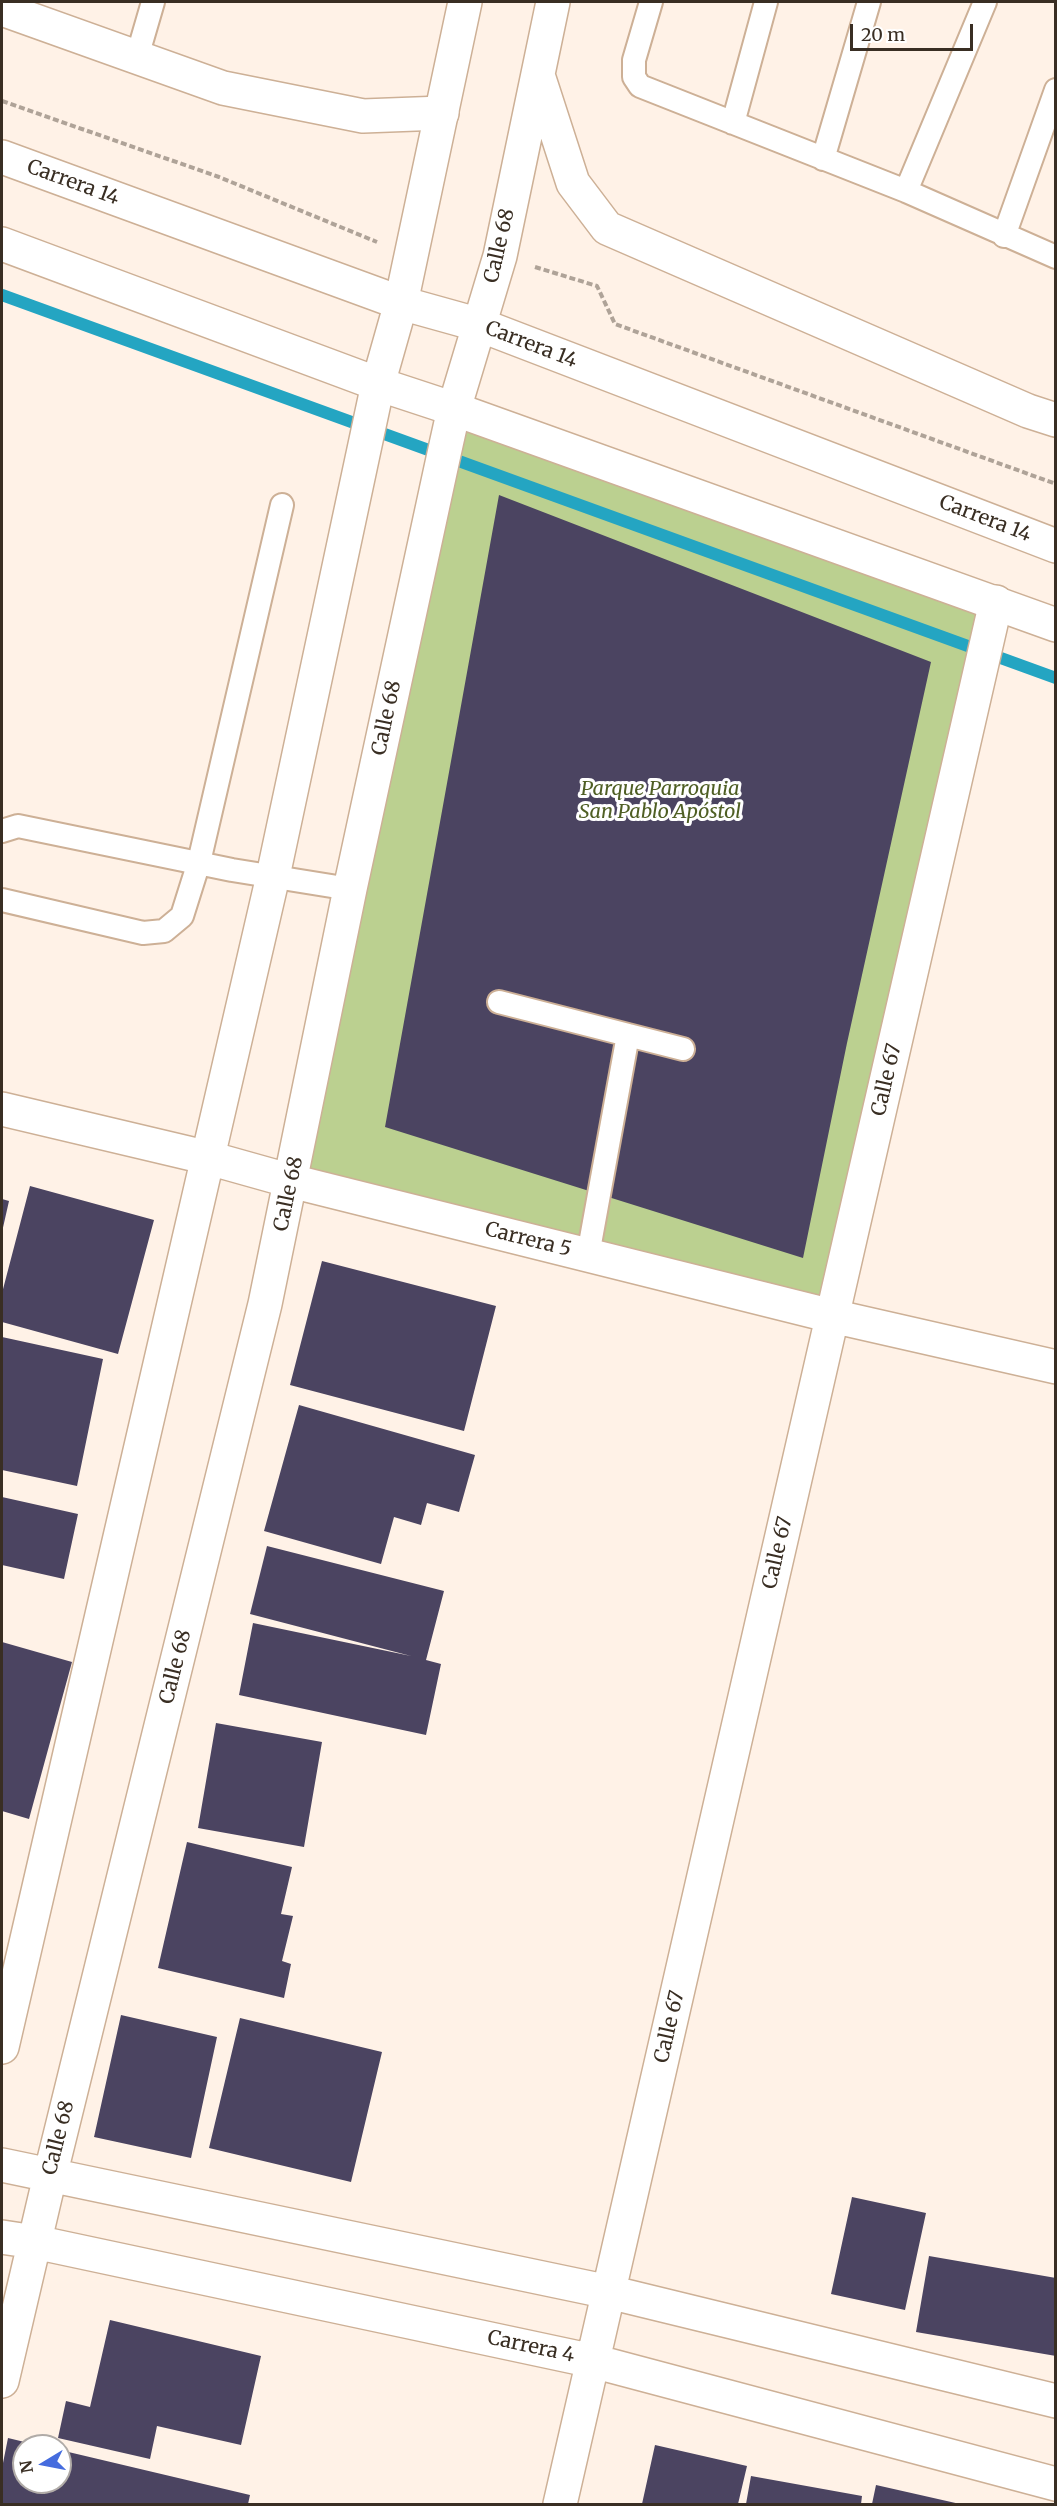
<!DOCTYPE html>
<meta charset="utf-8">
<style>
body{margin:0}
#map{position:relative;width:1057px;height:2506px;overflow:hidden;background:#fff2e7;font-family:Merriweather,serif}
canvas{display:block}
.frame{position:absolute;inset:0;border:3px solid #392e23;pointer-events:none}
.north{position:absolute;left:12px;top:2434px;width:60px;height:60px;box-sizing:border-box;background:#fff;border:2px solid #b0aba7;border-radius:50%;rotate:260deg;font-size:16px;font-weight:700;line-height:24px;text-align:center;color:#392e23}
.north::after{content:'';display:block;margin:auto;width:21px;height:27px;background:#456cde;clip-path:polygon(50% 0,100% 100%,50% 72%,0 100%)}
.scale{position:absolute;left:850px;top:24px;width:123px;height:27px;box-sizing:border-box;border:3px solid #392e23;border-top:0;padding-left:8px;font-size:18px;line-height:21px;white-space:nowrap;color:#392e23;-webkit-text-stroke:4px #fff;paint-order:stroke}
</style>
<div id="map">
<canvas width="1057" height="2506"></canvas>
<div class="frame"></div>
<div class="north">N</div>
<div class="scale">20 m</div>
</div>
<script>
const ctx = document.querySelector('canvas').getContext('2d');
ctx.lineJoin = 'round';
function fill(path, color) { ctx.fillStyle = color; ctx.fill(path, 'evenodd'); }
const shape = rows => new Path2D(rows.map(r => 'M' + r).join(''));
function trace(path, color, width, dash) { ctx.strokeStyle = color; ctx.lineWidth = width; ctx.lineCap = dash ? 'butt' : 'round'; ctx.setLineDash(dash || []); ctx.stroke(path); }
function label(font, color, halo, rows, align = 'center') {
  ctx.font = font + ' Merriweather,serif'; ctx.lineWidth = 6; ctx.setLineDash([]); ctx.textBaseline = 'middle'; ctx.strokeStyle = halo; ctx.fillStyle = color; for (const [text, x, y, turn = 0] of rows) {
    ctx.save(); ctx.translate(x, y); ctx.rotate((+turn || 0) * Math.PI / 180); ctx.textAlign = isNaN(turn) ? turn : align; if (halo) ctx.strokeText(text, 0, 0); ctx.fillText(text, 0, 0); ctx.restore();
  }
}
const green = shape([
 [454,409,996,602,832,1316,291,1181]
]);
const stream = shape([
 [2,295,1056,678]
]);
const building = shape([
 [499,495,931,662,847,1043,803,1258,385,1127],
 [30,1186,154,1220,118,1354,2,1322,2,1293],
 [2,1199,9,1201,2,1232],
 [322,1261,496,1306,464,1431,290,1385],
 [2,1337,103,1359,77,1486,2,1470],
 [299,1405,475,1455,459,1512,427,1503,421,1525,394,1517,381,1564,264,1531],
 [2,1497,78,1514,64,1579,2,1565],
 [267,1546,444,1591,426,1660,441,1664,426,1735,239,1695,253,1623,411,1656,250,1614],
 [2,1642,72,1662,29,1819,2,1811],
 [216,1723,322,1742,304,1847,198,1828],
 [187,1842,292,1867,281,1914,293,1916,282,1961,291,1964,284,1998,158,1968],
 [121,2015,217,2037,191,2158,94,2137],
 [240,2018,382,2052,351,2182,209,2148],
 [852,2197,926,2213,905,2310,831,2294],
 [929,2256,1056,2278,1056,2356,916,2332],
 [110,2320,261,2356,241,2445,157,2426,150,2459,58,2438,66,2401,90,2407],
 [8,2438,37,2445,24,2446,24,2482,60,2482,60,2450,250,2495,248,2504,2,2504,2,2468],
 [655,2445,747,2466,738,2504,642,2504],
 [751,2476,862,2496,861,2504,746,2504],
 [876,2485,960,2504,872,2504]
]);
const path = shape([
 [2,101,219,177,377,242],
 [535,267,597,286,615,324,1056,484]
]);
const lane = shape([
 [651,2,634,60,634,77,640,86,906,191,1056,257],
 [137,57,153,2],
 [733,123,766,2],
 [823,159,869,2],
 [906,191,985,2],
 [1004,236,1056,90],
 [2,831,18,826,232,870,350,889],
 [2,900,143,933,164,931,182,916,199,862,282,505],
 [499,1002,628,1035,588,1255],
 [628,1035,683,1049]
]);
const street = shape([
 [538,75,573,183,607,228,1028,411,1056,420],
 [2,1109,209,1158,291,1181,832,1316,1056,1367],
 [2,2047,273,876,378,384,401,303,465,2],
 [2,2165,609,2292,1056,2401],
 [2,2237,35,2242,593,2361,1056,2484],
 [2,2381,50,2176,265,1304,350,889,444,454,454,409,500,256,553,2],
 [560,2504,996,602]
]);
const primary = shape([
 [2,9,223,88,363,116,442,113],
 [2,157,401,303,480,325,1056,546],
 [2,244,378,384,454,409,1056,625]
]);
const streetNames = [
 ["Carrera 14",73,183,20],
 ["Calle 68",500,246,-77],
 ["Carrera 14",531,345,21],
 ["Carrera 14",985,519,21],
 ["Calle 68",387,718,-78],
 ["Calle 67",887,1080,-77],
 ["Calle 68",289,1194,-78],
 ["Carrera 5",528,1240,14],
 ["Calle 67",778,1553,-77],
 ["Calle 68",176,1667,-76],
 ["Calle 67",670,2027,-77],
 ["Calle 68",59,2138,-76],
 ["Carrera 4",531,2347,12]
];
const parkNames = [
 ["Parque Parroquia",660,789],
 ["San Pablo Apóstol",660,812]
];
fill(green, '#bbd090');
trace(stream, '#24a5c2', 12);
fill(building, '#4b4461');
trace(lane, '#cdb096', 26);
trace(street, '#cdb096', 36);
trace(primary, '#cdb096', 36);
trace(path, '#afa398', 4, [6, 3]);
trace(lane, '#fff', 22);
trace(street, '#fff', 33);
trace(primary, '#fff', 33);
label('20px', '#392e23', '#fff', streetNames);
label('italic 20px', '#4f5f24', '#fff', parkNames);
</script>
